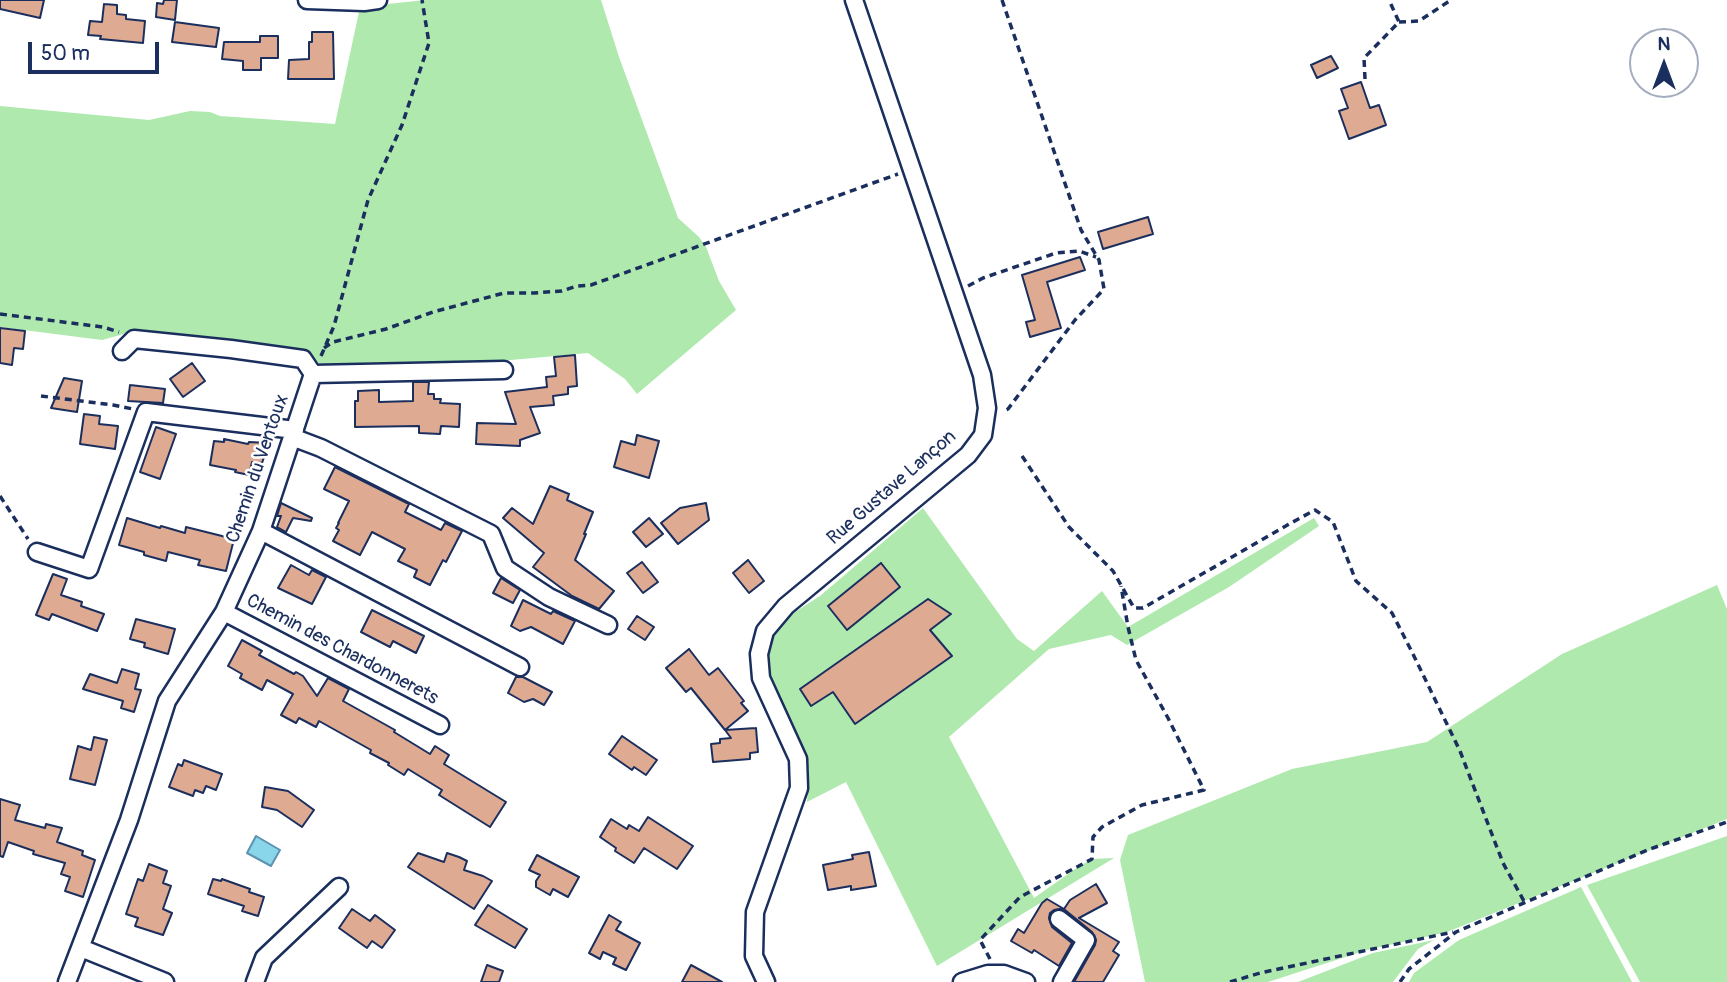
<!DOCTYPE html>
<meta charset="utf-8">
<style>
body{margin:0}
#map{position:relative;width:1727px;height:982px;overflow:hidden;background:#fff;font-family:Pangolin,sans-serif}
canvas{display:block}
.north{position:absolute;left:1629px;top:28px;width:70px;height:70px;box-sizing:border-box;background:#fff;border:2px solid #a4acbf;border-radius:50%;rotate:0deg;font-size:19px;font-weight:700;line-height:28px;text-align:center;color:#1b2f5e}
.north::after{content:'';display:block;margin:auto;width:24px;height:32px;background:#1b2f5e;clip-path:polygon(50% 0,100% 100%,50% 72%,0 100%)}
.scale{position:absolute;left:28px;top:42px;width:131px;height:32px;box-sizing:border-box;border:4px solid #1b2f5e;border-top:0;padding-left:9px;font-size:21px;line-height:24px;white-space:nowrap;color:#1b2f5e;-webkit-text-stroke:5px #fff;paint-order:stroke}
</style>
<div id="map">
<canvas width="1727" height="982"></canvas>
<div class="north">N</div>
<div class="scale">50 m</div>
</div>
<script>
const ctx = document.querySelector('canvas').getContext('2d');
ctx.lineJoin = 'round';
function fill(path, color) { ctx.fillStyle = color; ctx.fill(path, 'evenodd'); }
const shape = rows => new Path2D(rows.map(r => 'M' + r).join(''));
function trace(path, color, width, dash) { ctx.strokeStyle = color; ctx.lineWidth = width; ctx.lineCap = dash ? 'butt' : 'round'; ctx.setLineDash(dash || []); ctx.stroke(path); }
function label(font, color, halo, rows, align = 'center') {
  ctx.font = font + ' Pangolin,sans-serif'; ctx.lineWidth = 5; ctx.setLineDash([]); ctx.textBaseline = 'middle'; ctx.strokeStyle = halo; ctx.fillStyle = color; for (const [text, x, y, turn = 0] of rows) {
    ctx.save(); ctx.translate(x, y); ctx.rotate((+turn || 0) * Math.PI / 180); ctx.textAlign = isNaN(turn) ? turn : align; if (halo) ctx.strokeText(text, 0, 0); ctx.fillText(text, 0, 0); ctx.restore();
  }
}
const green = shape([
 [425,0,601,0,619,57,678,218,699,237,706,247,719,281,736,310,637,394,625,379,588,353,511,360,325,368,308,354,131,332,102,340,0,327,0,106,149,120,190,111,210,112,220,116,335,124,360,7],
 [923,508,1017,639,1034,651,1102,591,1128,627,1314,518,1319,526,1229,587,1127,645,1111,635,1049,649,949,737,1034,898,1078,867,1092,859,1114,858,937,966,846,782,807,802,809,772,804,749,764,664,767,630,820,596],
 [1717,585,1727,609,1727,819,1447,932,1367,950,1268,982,1145,982,1120,860,1128,835,1292,769,1427,742,1562,654],
 [1727,836,1727,982,1640,982,1587,885],
 [1581,887,1632,982,1409,982,1414,973,1459,940],
 [1434,940,1418,949,1393,982,1298,982,1373,953]
]);
const water = shape([
 [256,836,280,850,271,866,247,853,256,836]
]);
const building = shape([
 [0,0,44,0,40,18,0,9,0,0],
 [164,0,177,0,175,20,156,17,157,3,163,4,164,0],
 [104,4,117,5,117,14,126,15,126,19,145,21,143,43,100,39,101,36,88,35,90,21,102,22,104,4],
 [175,22,219,28,216,47,172,42,175,22],
 [312,32,333,32,334,79,288,79,289,60,309,59,309,42,312,42,312,32],
 [260,36,278,36,278,58,261,58,261,70,243,70,243,61,222,59,224,42,260,42,260,36],
 [1331,56,1338,68,1317,78,1311,65,1331,56],
 [1361,82,1370,108,1379,105,1386,125,1349,139,1339,111,1348,108,1341,89,1361,82],
 [1148,217,1153,234,1103,249,1098,232,1148,217],
 [1080,257,1085,270,1047,282,1061,328,1030,337,1026,322,1035,320,1022,275,1080,257],
 [0,328,25,331,23,349,14,348,12,365,0,363,0,328],
 [575,355,577,386,568,387,568,394,553,396,554,405,530,407,540,433,520,440,520,446,476,444,477,423,516,424,505,392,547,387,546,377,556,376,554,357,575,355],
 [192,363,205,381,183,397,170,379,192,363],
 [64,378,82,381,77,412,51,408,64,378],
 [413,382,429,382,428,394,434,394,434,399,441,399,440,403,460,404,459,427,441,426,440,434,419,433,419,426,355,427,355,401,358,401,358,391,379,390,379,402,413,401,413,382],
 [130,385,165,389,163,403,128,401,130,385],
 [84,414,100,416,99,424,118,426,115,449,80,444,84,414],
 [156,427,176,434,160,479,140,472,156,427],
 [637,435,659,441,649,478,614,467,621,441,635,445,637,435],
 [224,439,248,444,249,442,269,443,262,463,252,462,249,475,235,472,236,470,210,465,214,441,224,442,224,439],
 [335,467,409,504,405,512,441,530,445,523,462,531,446,562,443,560,430,585,414,577,417,570,398,561,405,549,372,532,360,555,333,541,339,530,336,528,339,523,338,523,349,501,324,489,335,467],
 [550,486,569,494,567,500,593,512,584,534,586,534,575,560,614,591,599,609,572,596,533,567,544,553,503,518,512,508,533,524,550,486],
 [281,503,312,518,311,521,293,518,286,532,277,527,281,516,277,516,281,503],
 [706,503,709,520,678,544,661,523,680,508,706,503],
 [127,518,160,528,161,526,185,533,186,527,234,539,226,571,198,565,200,560,168,552,166,561,144,555,144,552,119,545,127,518],
 [649,518,663,534,646,547,633,532,649,518],
 [748,560,764,581,749,593,733,573,748,560],
 [642,562,658,582,643,593,627,573,642,562],
 [881,563,900,587,847,630,828,606,881,563],
 [291,565,309,575,312,570,326,577,312,604,278,588,291,565],
 [53,574,67,579,61,595,82,602,81,606,104,614,97,631,52,614,49,620,36,615,53,574],
 [501,578,520,590,513,603,493,593,501,578],
 [928,599,951,614,930,630,952,656,855,724,833,692,811,706,800,689,928,599],
 [523,600,551,614,553,611,575,621,563,644,531,627,520,631,511,626,523,600],
 [372,610,424,636,416,653,393,641,390,647,361,632,372,610],
 [637,616,654,627,645,640,628,629,637,616],
 [136,619,175,629,168,654,144,647,145,643,130,639,136,619],
 [242,640,262,651,259,655,294,674,296,672,303,676,317,696,328,678,349,689,343,701,395,730,394,732,430,754,435,746,449,755,444,764,506,802,490,827,439,795,442,790,408,769,404,775,388,765,389,763,370,753,371,750,319,721,316,727,299,718,296,723,281,715,293,694,267,680,262,690,240,678,242,674,228,666,242,640],
 [689,649,709,675,718,668,744,701,741,703,748,711,725,730,691,688,686,692,666,668,689,649],
 [122,669,139,674,135,689,141,690,134,712,121,708,123,701,83,689,90,674,117,683,122,669],
 [516,677,523,677,552,692,544,705,533,699,524,702,508,693,516,677],
 [756,728,758,752,750,753,750,759,713,762,711,744,720,743,720,739,731,738,725,730,756,728],
 [622,736,657,760,646,775,634,767,632,770,609,754,622,736],
 [94,737,107,740,95,785,70,779,78,746,91,750,94,737],
 [184,760,222,774,216,790,206,786,203,793,195,790,193,796,169,787,178,764,182,766,184,760],
 [265,787,288,791,314,810,302,827,277,810,262,807,265,787],
 [0,799,20,805,15,820,45,828,46,824,62,828,57,842,83,851,82,855,95,860,83,897,65,891,70,877,61,874,65,863,33,854,34,851,8,842,3,857,0,856,0,799],
 [648,817,693,846,677,869,644,848,634,863,615,851,616,848,600,837,611,819,627,829,629,825,639,831,648,817],
 [869,852,876,886,851,890,851,886,828,890,823,865,853,859,852,855,869,852],
 [418,853,444,862,447,853,459,857,467,861,464,870,483,876,492,881,474,909,408,867,418,853],
 [537,855,579,877,568,897,553,889,550,895,536,887,536,881,540,875,529,870,537,855],
 [149,864,167,871,163,883,171,886,163,909,172,913,163,935,135,926,138,918,126,914,138,879,143,881,149,864],
 [213,879,221,881,222,879,250,889,249,892,264,897,258,916,242,911,244,906,208,894,213,879],
 [1096,884,1107,903,1079,918,1119,942,1113,951,1119,955,1103,982,1074,982,1095,945,1096,940,1092,932,1065,910,1060,909,1054,910,1050,913,1049,918,1052,927,1072,943,1059,966,1034,950,1032,953,1011,941,1018,929,1024,933,1042,903,1047,899,1064,909,1070,900,1096,884],
 [488,905,527,929,515,948,475,925,488,905],
 [352,909,370,921,375,915,395,930,382,948,372,941,367,948,339,928,352,909],
 [609,915,621,922,616,930,640,943,626,970,613,964,616,958,603,952,600,959,589,953,609,915],
 [487,965,503,971,499,982,481,982,487,965],
 [691,965,722,982,682,982,691,965]
]);
const path = shape([
 [1002,0,1081,230,1099,260,1104,289,1075,320,1008,409,1003,411],
 [1399,22,1419,21,1451,0],
 [1365,79,1364,58,1399,22,1389,0],
 [968,286,983,278,1056,253,1079,251,1096,257],
 [0,314,103,327,119,332],
 [324,348,333,342,386,329,433,312,504,293,534,293,562,291,577,286,591,285,898,174],
 [321,356,334,326,368,200,402,125,429,43,422,0],
 [41,396,113,405,133,409],
 [1022,456,1069,527,1113,571,1134,608,1143,608,1291,523,1315,510,1333,522,1356,581,1392,613,1412,652,1460,751,1503,863,1525,903],
 [0,496,28,539],
 [990,959,980,940,1020,897,1092,859,1093,837,1102,827,1142,805,1204,790,1168,718,1136,660,1128,627,1121,586],
 [1230,982,1260,973,1453,932],
 [1400,982,1409,969,1456,932,1650,849,1727,822]
]);
const minor = shape([
 [307,0,364,2,378,0],
 [122,351,134,339,231,349,303,359,313,374],
 [313,374,504,370],
 [292,437,321,448,491,534,505,568,549,597,608,625],
 [261,531,520,667],
 [37,552,89,569,146,412,295,430],
 [224,612,440,725],
 [1059,919,1086,940,1062,982],
 [81,948,165,982],
 [67,982,129,820,167,701,224,612,261,531,313,374],
 [255,982,264,958,339,887],
 [766,982,754,956,755,912,799,788,798,759,761,678,759,654,765,631,786,606,968,455,983,435,987,408,982,375,854,0],
 [962,982,988,974,1004,974,1026,982]
]);
const streetNames = [
 ["Chemin du Ventoux",258,469,-71],
 ["Rue Gustave Lançon",892,488,-41],
 ["Chemin des Chardonnerets",342,650,28]
];
fill(green, '#afe9ae');
fill(water, '#89d5e9');
trace(water, '#5d93b1', 2);
fill(building, '#deaa92');
trace(building, '#1b2f5e', 2);
trace(minor, '#1b2f5e', 21);
trace(path, '#1b2f5e', 3.5, [7, 5]);
trace(minor, '#fff', 16);
label('19px', '#1b2f5e', '#fff', streetNames);
</script>
